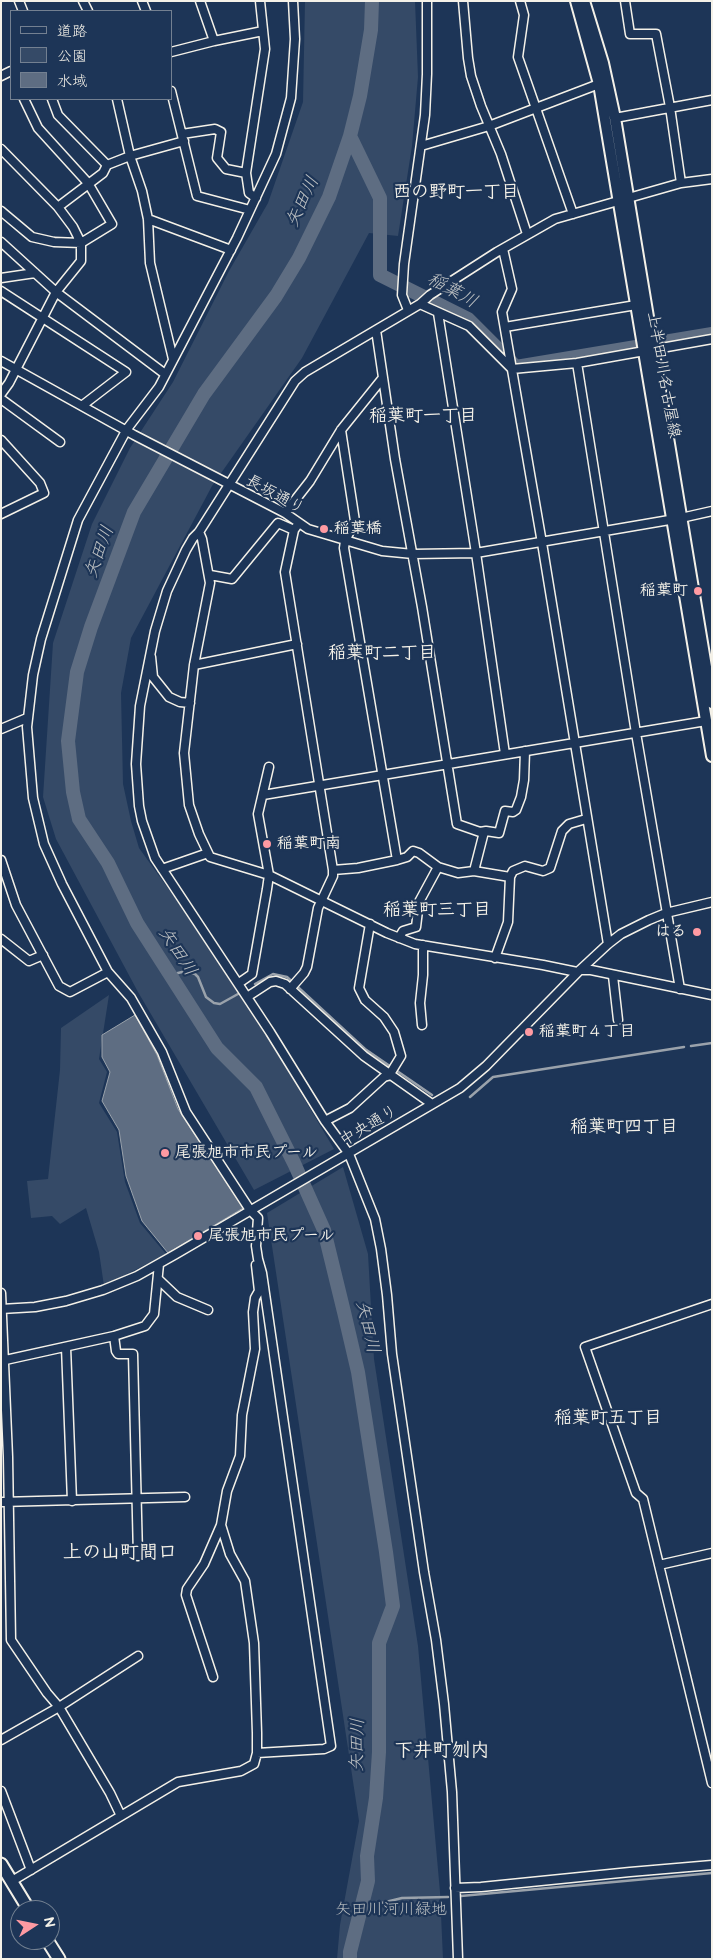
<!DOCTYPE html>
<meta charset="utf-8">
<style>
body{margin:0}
#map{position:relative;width:713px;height:1960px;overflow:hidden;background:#1d3557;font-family:"Balsamiq Sans","Klee One",sans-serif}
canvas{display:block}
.frame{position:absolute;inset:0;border:2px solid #f4f1e8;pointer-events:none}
.legend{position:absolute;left:10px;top:10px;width:162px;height:90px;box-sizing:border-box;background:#1d3557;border:1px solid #738091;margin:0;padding:6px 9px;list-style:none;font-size:15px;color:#f4f1e8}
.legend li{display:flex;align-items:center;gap:10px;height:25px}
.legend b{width:25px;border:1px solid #738091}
.north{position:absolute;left:10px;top:1900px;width:50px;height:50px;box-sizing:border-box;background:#1d3557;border:1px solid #738091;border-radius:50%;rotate:79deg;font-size:14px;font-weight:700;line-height:20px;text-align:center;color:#f4f1e8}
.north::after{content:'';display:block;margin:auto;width:18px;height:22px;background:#ff9aa2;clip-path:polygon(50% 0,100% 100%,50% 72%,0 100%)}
</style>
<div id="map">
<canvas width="713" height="1960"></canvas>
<div class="frame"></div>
<ul class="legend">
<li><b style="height:6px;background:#1d3557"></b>道路</li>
<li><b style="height:14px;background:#354a67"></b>公園</li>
<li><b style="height:14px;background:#5e6d82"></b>水域</li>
</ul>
<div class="north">N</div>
</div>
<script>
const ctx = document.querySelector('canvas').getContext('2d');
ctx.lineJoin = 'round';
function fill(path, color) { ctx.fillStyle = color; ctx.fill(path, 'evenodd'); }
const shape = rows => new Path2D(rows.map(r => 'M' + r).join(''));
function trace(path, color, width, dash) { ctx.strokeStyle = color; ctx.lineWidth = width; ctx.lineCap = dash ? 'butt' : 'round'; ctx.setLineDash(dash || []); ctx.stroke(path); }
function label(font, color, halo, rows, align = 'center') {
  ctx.font = font + ' "Balsamiq Sans","Klee One",sans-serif'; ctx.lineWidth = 4.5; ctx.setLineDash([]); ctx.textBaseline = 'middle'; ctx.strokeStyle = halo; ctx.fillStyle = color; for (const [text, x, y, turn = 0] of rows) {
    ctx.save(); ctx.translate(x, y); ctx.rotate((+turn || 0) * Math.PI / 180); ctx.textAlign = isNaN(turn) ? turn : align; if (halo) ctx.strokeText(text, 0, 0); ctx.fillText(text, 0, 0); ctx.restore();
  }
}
const green = shape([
 [305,1,415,1,418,77,412,146,398,236,369,233,302,358,212,486,131,638,121,693,123,784,131,821,139,848,232,977,334,1149,254,1190,138,992,56,839,43,797,53,643,92,524,130,448,173,382,229,271,268,203,303,102],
 [109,995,99,1059,107,1072,99,1103,117,1132,125,1182,140,1223,166,1254,104,1286,99,1252,86,1208,60,1224,52,1216,31,1218,27,1181,48,1179,60,1070,61,1028],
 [343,1167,368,1254,374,1359,418,1646,440,1892,443,1959,337,1959,340,1925,359,1821,267,1213]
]);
const water = shape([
 [135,1015,157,1055,178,1109,243,1208,168,1253,142,1221,126,1176,119,1130,102,1101,110,1072,102,1057,102,1035,135,1015]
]);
const stream = shape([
 [170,975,186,971,195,974,198,977,206,997,214,1003,220,1004,238,994],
 [255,984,273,974,287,977,365,1049,432,1095],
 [691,1046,712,1043],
 [470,1097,493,1077,684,1047],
 [461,1896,712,1873],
 [361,1908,402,1898,448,1897]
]);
const river = shape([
 [350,136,380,198,380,275,468,319,516,367,636,347],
 [658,343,712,334],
 [350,1959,350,1952,368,1881,367,1856,376,1798,379,1752,379,1643,393,1606,386,1552,358,1372,344,1312,324,1230,294,1163,256,1087,217,1048,137,923,108,863,79,819,73,792,68,741,77,672,91,627,134,512,204,394,276,296,299,258,329,197,350,136,360,96,371,30,372,1]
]);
const minor = shape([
 [19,1,23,11],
 [83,1,88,11],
 [142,1,146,11],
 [200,1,214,41],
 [463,1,468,58,471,76,481,106,501,154,527,234],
 [520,1,524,15,518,57,573,214],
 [625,1,630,34,656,34,670,107,681,183],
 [171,52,214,41,263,31],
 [1,76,11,71],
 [171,91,197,196,250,210],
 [52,99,58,115,107,165],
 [117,99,130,156,142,191,148,219,150,263,173,359],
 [615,118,712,100],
 [182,134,215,129,221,132,217,158,226,169,246,173],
 [421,146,489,126,599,84],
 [1,149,58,207,73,227,81,243,81,261,56,292,9,383,1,394],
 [256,198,249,193,246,173,265,49,260,1],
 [58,207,103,173,107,165,130,156,184,141],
 [1,211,32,237,54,242,81,243,112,224,88,183,38,128,24,99],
 [148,219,231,250],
 [1,242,56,292,165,374],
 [503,249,512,289,502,312,542,543,608,944],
 [1,278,35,273],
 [1,291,126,372,83,405],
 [420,304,469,326,512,369],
 [408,310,402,295,404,264,425,115,427,74,427,1],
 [438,313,476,553,505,754],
 [505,327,636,305],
 [376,330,395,459,422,607,457,824,480,832,486,831,499,833,505,811,513,812,516,810,521,797,524,780,525,751],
 [1,361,134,435,285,513,308,529,382,551,413,554,476,553,681,518,712,511],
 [577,363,636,733,680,989],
 [512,369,577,363,712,339],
 [1,399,60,442],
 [341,430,355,521,345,541,344,548,397,860],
 [1,440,40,483,44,493,1,514],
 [285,513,310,481,341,430,382,379],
 [199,532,202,539,210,583,194,665,184,753,189,805,199,834,210,857,269,875,387,933,415,944,543,965,577,972],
 [210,575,232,579,278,523,294,530],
 [151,657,153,677,169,697,180,702,190,703],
 [194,665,297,644],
 [1,729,27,718],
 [263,795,706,721],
 [1,860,16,905,59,986,70,992,108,972],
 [162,869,208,853],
 [333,870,358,868,397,860,407,857,413,851,419,853,438,867,458,873,474,871,510,877],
 [474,871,484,832],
 [370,924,359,988,365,1000,384,1017,394,1032,401,1056,390,1074],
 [399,938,403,931,416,927,419,902,438,867],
 [1,939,29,961,43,955],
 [495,958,508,922,510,877,513,871,525,866,543,871,550,868,562,831,569,824,586,819],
 [580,970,591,970,712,995],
 [613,976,618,1020],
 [239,983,252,974,267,889,269,875,258,814,269,767],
 [290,989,304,973,307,967,318,908,333,876,333,870,285,572,294,530,299,523],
 [247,997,270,982,276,981,285,984,364,1056,432,1104],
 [422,1025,420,1003,423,975,423,945],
 [325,1121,350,1108,384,1077,391,1075],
 [158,1279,177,1297,208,1310],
 [1,1293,8,1457,11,1640,47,1693,59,1707,110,1793,121,1816],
 [712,1304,585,1347,636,1493,643,1499,712,1783],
 [1,1309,35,1307,66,1301,103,1290,137,1276,176,1254,460,1088,486,1066,580,970,608,944,621,934,649,920,666,913,712,902],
 [114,1336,116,1351,118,1354,133,1354,138,1556],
 [66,1347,72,1501],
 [1,1361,114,1336,145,1326,154,1314,159,1264],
 [1,1502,185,1497],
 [659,1565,712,1553],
 [213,1677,186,1595,187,1589,204,1564,221,1525],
 [1,1740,59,1707,138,1656],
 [257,1753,324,1749,331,1746,262,1273,258,1259,256,1246,258,1218,250,1210,186,1112,162,1052,131,998,108,972,62,884,44,844,33,798,27,727,33,675,41,639,78,520,127,429,159,387,237,238,276,154,291,98,295,39,293,1],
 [1,1791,31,1870],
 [12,1881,178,1782,241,1771,254,1764,257,1753,257,1733,254,1643,245,1581,230,1554,221,1525,227,1491,240,1456,242,1415,255,1349,253,1312,255,1298,259,1291,256,1265],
 [455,1888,481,1887,630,1872,712,1865],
 [458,1959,452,1792,444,1704,436,1640,424,1572,392,1354,387,1295,381,1249,375,1219,349,1154,325,1121,270,1032,155,858,142,821,139,806,136,764,140,706,155,631,167,591,186,550,193,538,199,532,295,381,305,372,420,304,430,295,497,252,555,219,681,183,712,179]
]);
const major = shape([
 [576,1,599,84,712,756],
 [584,1,603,63,615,118,712,703]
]);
const highway = shape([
 [1,1864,29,1910],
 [47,1940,59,1959]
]);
const markers = [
 [324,529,5,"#ff9aa2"],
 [698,591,5,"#ff9aa2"],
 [267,844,5,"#ff9aa2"],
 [697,932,5,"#ff9aa2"],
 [529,1032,5,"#ff9aa2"],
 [165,1153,5,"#ff9aa2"],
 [198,1236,5,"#ff9aa2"]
];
const streetNames = [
 ["上半田川名古屋線",663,375,80],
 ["長坂通り",275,495,29],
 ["中央通り",369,1126,-31]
];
const poiNames = [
 ["稲葉橋",334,529],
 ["稲葉町",688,591,"right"],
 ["稲葉町南",277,844],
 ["はる",687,932,"right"],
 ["稲葉町４丁目",539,1032],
 ["尾張旭市市民プール",175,1153],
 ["尾張旭市民プール",208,1236]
];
const parkNames = [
 ["矢田川河川緑地",391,1910]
];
const neighbourhoodNames = [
 ["西の野町一丁目",456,192],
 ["稲葉町一丁目",423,416],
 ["稲葉町二丁目",382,653],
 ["稲葉町三丁目",437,910],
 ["稲葉町四丁目",624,1127],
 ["稲葉町五丁目",608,1418]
];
const waterNames = [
 ["矢田川",303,202,-65],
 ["稲葉川",452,291,29],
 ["矢田川",100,552,-70],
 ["矢田川",177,952,57],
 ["矢田川",367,1327,77],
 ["矢田川",358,1745,-89]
];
const quarterNames = [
 ["上の山町間口",120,1553],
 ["下井町刎内",442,1751]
];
fill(green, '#354a67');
fill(water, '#5e6d82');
trace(water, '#9aa2ab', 1);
trace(stream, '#9aa2ab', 2.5);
trace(river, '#5e6d82', 14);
trace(minor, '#f4f1e8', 11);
trace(major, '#f4f1e8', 14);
trace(highway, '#f4f1e8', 15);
trace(minor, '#1d3557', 8);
trace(major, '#1d3557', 10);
trace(highway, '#1d3557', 11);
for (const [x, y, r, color] of markers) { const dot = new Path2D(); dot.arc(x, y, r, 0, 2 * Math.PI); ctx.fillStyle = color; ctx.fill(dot); trace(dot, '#1d3557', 2); }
label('16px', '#f4f1e8', '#1d3557', streetNames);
label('bold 16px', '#f4f1e8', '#1d3557', poiNames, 'left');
label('16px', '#bbbfc1', '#1d3557', parkNames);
label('bold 18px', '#f4f1e8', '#1d3557', neighbourhoodNames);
label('italic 18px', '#c0c3c4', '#1d3557', waterNames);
label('bold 19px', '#f4f1e8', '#1d3557', quarterNames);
</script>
